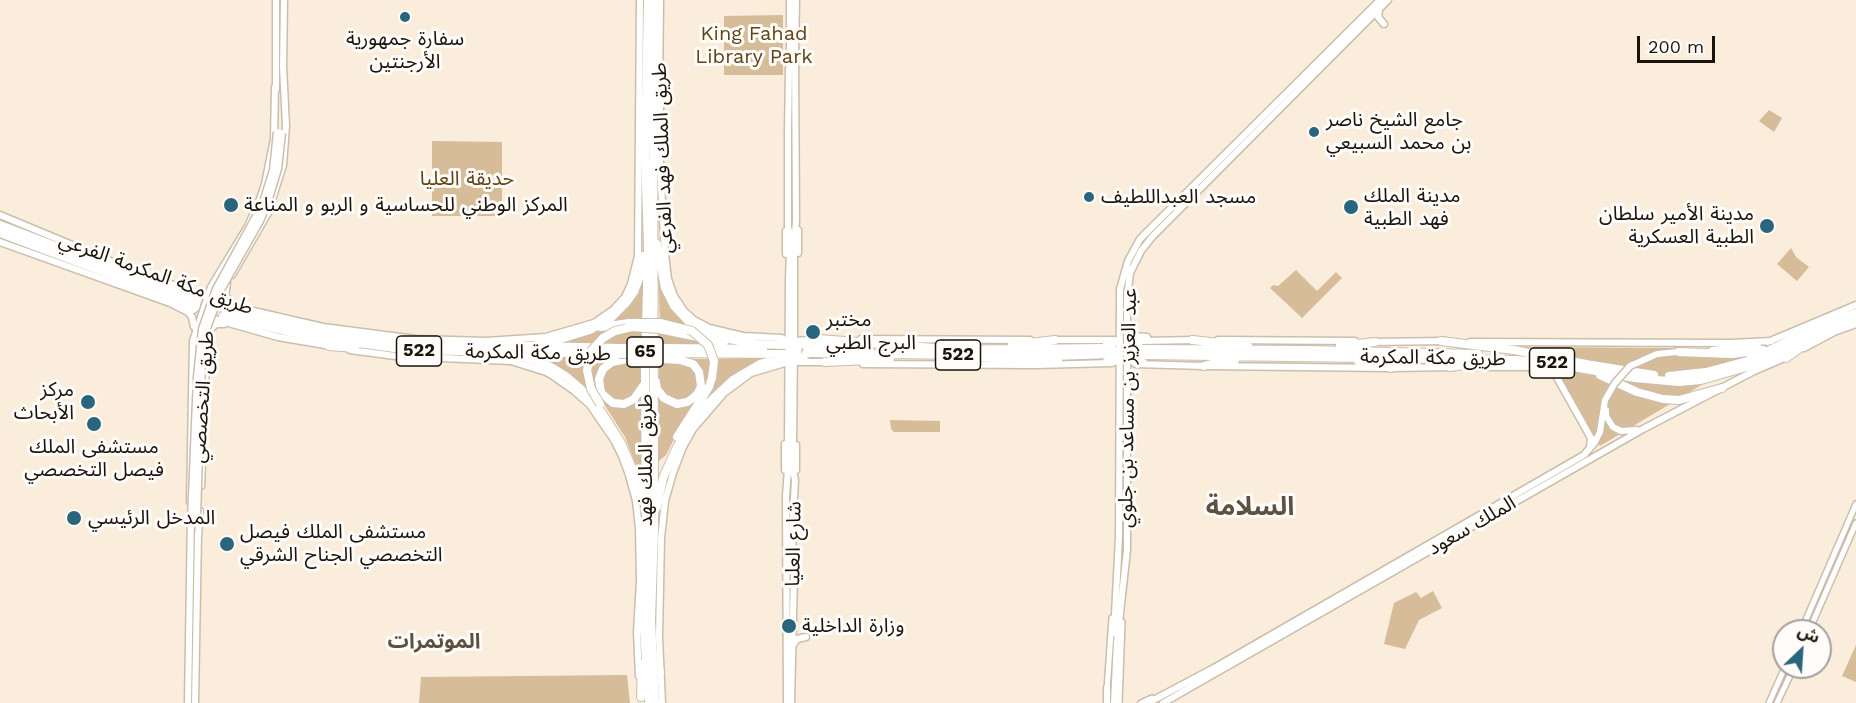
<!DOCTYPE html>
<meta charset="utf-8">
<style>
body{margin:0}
#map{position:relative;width:1856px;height:703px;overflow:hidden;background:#fbeddb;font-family:"Work Sans","Noto Sans Arabic",sans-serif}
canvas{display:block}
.north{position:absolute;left:1772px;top:619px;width:60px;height:60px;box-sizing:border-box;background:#fffcf9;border:2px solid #a3a09b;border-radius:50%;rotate:25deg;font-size:16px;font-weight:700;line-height:24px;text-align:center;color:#19150e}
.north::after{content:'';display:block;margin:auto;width:21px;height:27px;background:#29657c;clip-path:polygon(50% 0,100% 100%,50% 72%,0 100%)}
.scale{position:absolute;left:1637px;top:36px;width:78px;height:27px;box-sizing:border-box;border:3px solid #19150e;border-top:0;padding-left:8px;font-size:18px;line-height:21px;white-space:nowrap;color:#19150e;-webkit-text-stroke:4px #fffcf9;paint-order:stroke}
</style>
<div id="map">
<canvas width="1856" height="703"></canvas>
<div class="north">ش</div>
<div class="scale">200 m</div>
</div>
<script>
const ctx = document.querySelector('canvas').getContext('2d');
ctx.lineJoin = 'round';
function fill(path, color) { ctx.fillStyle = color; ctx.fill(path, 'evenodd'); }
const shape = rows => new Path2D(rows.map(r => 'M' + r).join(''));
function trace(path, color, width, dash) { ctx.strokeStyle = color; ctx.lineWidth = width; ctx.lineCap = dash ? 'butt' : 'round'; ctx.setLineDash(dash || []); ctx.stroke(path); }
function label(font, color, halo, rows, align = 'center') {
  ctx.font = font + ' "Work Sans","Noto Sans Arabic",sans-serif'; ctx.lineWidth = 6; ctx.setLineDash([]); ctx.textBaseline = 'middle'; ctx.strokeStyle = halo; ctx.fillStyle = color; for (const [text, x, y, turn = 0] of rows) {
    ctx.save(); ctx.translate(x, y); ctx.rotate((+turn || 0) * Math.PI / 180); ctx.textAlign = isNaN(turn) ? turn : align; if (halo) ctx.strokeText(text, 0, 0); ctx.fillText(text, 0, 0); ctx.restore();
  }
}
const green = shape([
 [783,15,783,75,724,75,724,16],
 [1769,110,1782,118,1774,132,1759,121],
 [432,141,502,142,502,216,432,216],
 [1791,248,1796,257,1809,267,1797,281,1777,264],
 [645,265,646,320,607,325,629,305],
 [658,270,663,288,708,338,660,322],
 [1296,270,1317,291,1336,272,1342,278,1302,318,1270,288,1273,285,1278,286],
 [614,327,592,345,554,343],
 [627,330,645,330,644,347,626,346,608,343,598,345,605,338],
 [659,333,701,341,704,346,660,346],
 [1515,347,1679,348,1680,357,1753,354,1600,446,1556,370],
 [528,357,586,358,593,397,586,393],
 [784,357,763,361,737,373,725,383,688,423,711,388,716,359],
 [591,359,614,359,608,362,597,388,618,407,629,406,644,394,644,496,636,465,625,437,595,390,590,380],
 [690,359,710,359,711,364,709,382,676,435,666,455,658,462,656,461,657,391,681,407,690,405,695,400,704,385,704,379,701,370],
 [677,361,693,366,700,383,689,401,670,400,661,391,659,385,659,363],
 [623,362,643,362,643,385,631,400,616,401,604,392,602,376,609,367],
 [890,420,940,421,940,432,894,432,891,429],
 [1433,591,1442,608,1419,620,1405,649,1384,644,1394,603,1416,592,1421,598],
 [1856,645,1856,682,1842,676],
 [627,675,630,703,419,703,421,677]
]);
const secondary = shape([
 [1801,631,1856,504],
 [1809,631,1856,523],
 [1107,690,1112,618],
 [1119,703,1122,622],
 [1141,703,1152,698],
 [1769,703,1785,667],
 [1777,703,1794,667]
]);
const primary = shape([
 [1379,10,1378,17,1384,24],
 [793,55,795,54,796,0],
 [790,65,790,0],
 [283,69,284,0],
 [276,89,276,0],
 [659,89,660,0],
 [660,100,660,167,665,254,668,279,674,296,684,311,694,320,709,328,743,336,782,338,789,342],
 [0,215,132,270,207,297,249,310,323,327,416,339,486,341,546,337,594,323,613,310,625,297,631,284,638,256,640,0],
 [786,231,786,254],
 [0,242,170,303,188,312,192,317,194,327],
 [798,253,798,230],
 [232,275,268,213,283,165,286,126,283,66],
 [227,283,225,296,233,304],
 [207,297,206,309,211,318,278,337,331,346],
 [185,307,193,310,196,308,199,298,195,295],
 [1129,329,1133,336,1147,337],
 [208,332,216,324,224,324],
 [861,339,1030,340],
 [1053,340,1115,340,1121,346],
 [1218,340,1355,341],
 [794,341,824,339],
 [1371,342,1445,341],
 [1470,342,1731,343,1771,341],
 [1768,342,1856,305],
 [1139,344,1135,348,1135,356,1138,360,1144,362],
 [1804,348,1834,332,1856,324],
 [350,350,395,356,511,361,546,372,553,376,573,390,590,405,614,440,622,456,629,475,636,501,639,528,640,581,637,632,639,676],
 [1712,350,1758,345],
 [1127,353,1130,348,1141,341,1196,340],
 [794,357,798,362,829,362],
 [974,358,1059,361],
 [1127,358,1136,364,1204,366,1391,368,1453,367],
 [806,360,799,356,798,351,800,344,807,341],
 [1106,361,1111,360,1115,353,1113,346,1106,343],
 [863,364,1036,365,1112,363,1118,360,1121,354],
 [1466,367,1542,367,1550,370,1555,374,1591,438,1590,447],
 [1606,410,1606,416,1613,427,1621,431,1637,430],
 [785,444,785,470],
 [796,470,796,445],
 [201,486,207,340],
 [190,502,193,341,211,287,248,226,259,202,265,184,274,139,275,87],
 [198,537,200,511],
 [1114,633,1119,537,1120,289,1128,261,1140,239,1380,0],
 [793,645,797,639,806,637],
 [188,703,191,515],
 [195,703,198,533],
 [662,703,659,637,661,538,665,501,673,473,683,447,693,429,724,393,751,373,788,362],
 [787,703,786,496,788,469,793,446,794,341,794,253,788,227,788,132,789,69,791,62,795,64],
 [791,703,794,575,792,535,795,480,788,447,789,280,790,250,795,233,796,221,795,54],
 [1107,703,1107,688],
 [1114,703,1117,641,1127,550,1127,299,1130,273,1141,251,1152,237,1388,0],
 [1148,703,1214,668,1584,455,1595,442,1600,432,1605,400],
 [1163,703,1643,429,1754,371,1789,356]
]);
const highway = shape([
 [648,0,645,153,648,247,645,369,646,526,644,630,649,703],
 [653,0,654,529,651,620,655,703],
 [658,105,659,87],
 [0,225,194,299],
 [0,233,192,305],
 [657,244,665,288,674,306,689,322,702,330,723,338,758,344,786,345],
 [225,309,310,330,416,344,456,347,499,345,620,348],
 [223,316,307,336,409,350,619,354],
 [601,327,629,323],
 [683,334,724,342],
 [819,339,934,348],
 [1192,340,1248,346],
 [1441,341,1514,350,1596,366],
 [538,343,554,341,590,330,612,317,626,303,634,292,641,273,643,256],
 [1012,345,1055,340],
 [329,346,355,348],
 [806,346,839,348],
 [1340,346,1375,342],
 [664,348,763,349],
 [1143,349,1306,350,1478,354],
 [929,350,1107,348],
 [1677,352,1732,354,1763,350],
 [665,353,785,354],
 [806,353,1051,356,1110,354],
 [1141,355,1515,360,1551,363,1635,378,1679,382,1701,380,1757,364,1830,328,1856,319],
 [519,356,551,367,567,377,581,389,602,413,621,443,633,470,643,502],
 [1786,358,1806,344],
 [627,359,612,362,603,369,599,379,601,393,613,403,624,404,634,399,643,386],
 [1358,361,1375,363,1391,368],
 [825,362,890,359],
 [1592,365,1654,375],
 [1204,366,1215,363,1235,360],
 [1450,367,1472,364],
 [1600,375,1637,392,1663,399,1679,400,1722,388],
 [1669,376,1706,372,1747,361,1823,324,1856,313],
 [656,382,657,389,664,398,677,404,687,402,693,398,698,393,701,386,699,372,693,364,680,360,662,359],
 [677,437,709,387,712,378,714,361],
 [657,507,663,478,677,447,704,407,733,380,760,364,785,358],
 [656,656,660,672],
 [641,697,642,664]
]);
const primaryBridge = shape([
 [1605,400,1615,383,1630,366,1657,354,1677,352],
 [197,516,202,362,206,331,222,288,260,221,268,202,278,169,282,133],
 [191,519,197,377,202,329,216,289,262,205,273,170,277,132]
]);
const highwayBridge = shape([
 [629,323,660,323,692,331,708,345,714,361],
 [620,348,664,348],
 [619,354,665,353],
 [647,359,662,359],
 [600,404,591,389,587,370,592,350,603,338,615,331,632,327,659,329,683,334]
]);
const markers = [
 [405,17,6,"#29657c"],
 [1314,132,6,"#29657c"],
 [1089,197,6,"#29657c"],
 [231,205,8,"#29657c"],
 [1351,207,8,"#29657c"],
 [1767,226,8,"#29657c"],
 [813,332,8,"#29657c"],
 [88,402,8,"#29657c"],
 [94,424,8,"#29657c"],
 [74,518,8,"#29657c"],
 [227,544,8,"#29657c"],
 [789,626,8,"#29657c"]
];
const shields = [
 [419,351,45],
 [645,352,36],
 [958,355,45],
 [1552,363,45]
];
const shieldNames = [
 ["522",419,351],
 ["65",645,352],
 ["522",958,355],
 ["522",1552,363]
];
const parkNames = [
 ["King Fahad",754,34],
 ["Library Park",754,57],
 ["حديقة العليا",467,179]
];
const poiNames = [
 ["سفارة جمهورية",405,39,"center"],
 ["الأرجنتين",405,62,"center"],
 ["جامع الشيخ ناصر",1326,120],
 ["بن محمد السبيعي",1326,143],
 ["مدينة الملك",1364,196],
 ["فهد الطبية",1364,219],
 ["مسجد العبداللطيف",1101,197],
 ["المركز الوطني للحساسية و الربو و المناعة",244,205],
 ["مدينة الأمير سلطان",1754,214,"right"],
 ["الطبية العسكرية",1754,237,"right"],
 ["مختبر",826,320],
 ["البرج الطبي",826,343],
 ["مركز",74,390,"right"],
 ["الأبحاث",74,413,"right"],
 ["مستشفى الملك",94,447,"center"],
 ["فيصل التخصصي",94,470,"center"],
 ["المدخل الرئيسي",88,518],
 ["مستشفى الملك فيصل",240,532],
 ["التخصصي الجناح الشرقي",240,555],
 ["وزارة الداخلية",802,626]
];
const streetNames = [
 ["طريق الملك فهد الفرعي",663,158,-92],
 ["طريق مكة المكرمة الفرعي",156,274,20],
 ["طريق مكة المكرمة",538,353,1],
 ["طريق مكة المكرمة",1433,358,1],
 ["طريق التخصصي",203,397,-86],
 ["عبد العزيز بن مساعد بن جلوي",1128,408,-89],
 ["طريق الملك فهد",646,460,-90],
 ["الملك سعود",1472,526,-30],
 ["شارع العليا",794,544,-89]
];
const neighbourhoodNames = [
 ["الموتمرات",434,642]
];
const districtNames = [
 ["السلامة",1250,507]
];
fill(green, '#d6bc98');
trace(secondary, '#cbbeac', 8);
trace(primary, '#cbbeac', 9);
trace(highway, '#cbbeac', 10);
trace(secondary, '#fff', 5);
trace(primary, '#fff', 6);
trace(highway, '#fff', 8);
trace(primaryBridge, '#cbbeac', 9, []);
trace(highwayBridge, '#cbbeac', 10, []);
trace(primaryBridge, '#fff', 6);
trace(highwayBridge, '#fff', 8);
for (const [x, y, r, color] of markers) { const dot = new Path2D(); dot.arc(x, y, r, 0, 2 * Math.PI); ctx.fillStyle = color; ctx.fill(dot); trace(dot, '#fffcf9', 2); }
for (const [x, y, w] of shields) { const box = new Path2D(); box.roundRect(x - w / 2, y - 15, w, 30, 4.5); ctx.fillStyle = '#fffcf9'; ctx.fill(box); trace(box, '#19150e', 1.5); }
label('bold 18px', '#19150e', null, shieldNames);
label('20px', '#614415', '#fffcf9', parkNames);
label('20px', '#19150e', '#fffcf9', poiNames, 'left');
label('20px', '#19150e', '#fffcf9', streetNames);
label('bold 21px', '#5c5242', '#fffcf9', neighbourhoodNames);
label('bold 26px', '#5c5242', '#fffcf9', districtNames);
</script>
